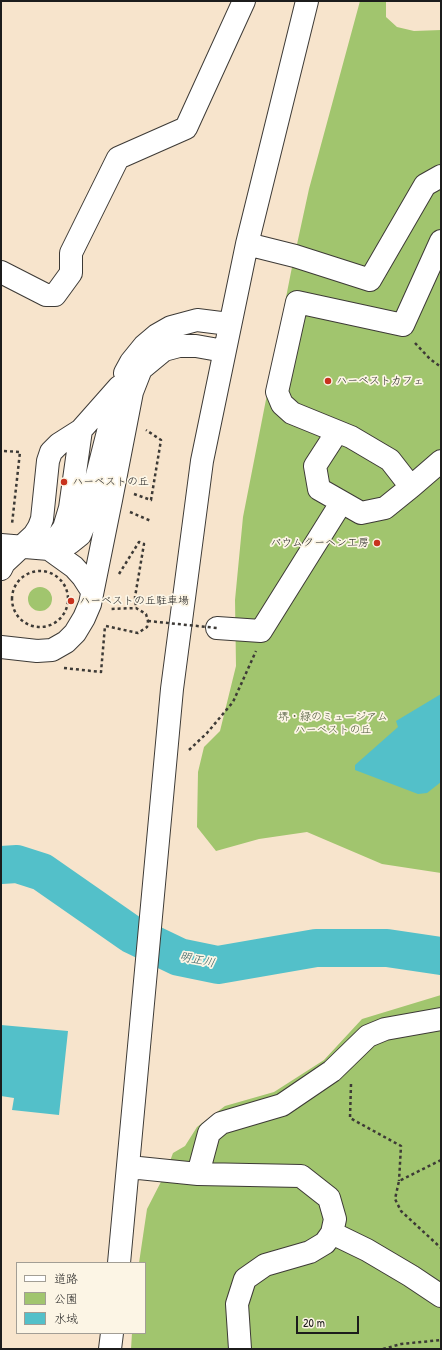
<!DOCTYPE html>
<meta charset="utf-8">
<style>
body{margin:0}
#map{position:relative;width:442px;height:1350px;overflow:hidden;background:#f7e4cc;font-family:"Patrick Hand","Klee One",sans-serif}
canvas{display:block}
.frame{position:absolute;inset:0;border:2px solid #1c1c1c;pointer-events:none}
.legend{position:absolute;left:16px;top:1262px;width:130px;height:72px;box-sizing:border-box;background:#fcf5e5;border:1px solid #a29e95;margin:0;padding:5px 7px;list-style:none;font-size:12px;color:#1c1c1c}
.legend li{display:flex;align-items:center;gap:8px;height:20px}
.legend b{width:20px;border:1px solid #a29e95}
.scale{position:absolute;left:296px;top:1316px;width:63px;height:18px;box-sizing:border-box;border:2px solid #1c1c1c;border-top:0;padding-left:5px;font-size:12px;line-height:14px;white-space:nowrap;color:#1c1c1c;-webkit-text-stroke:3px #fcf5e5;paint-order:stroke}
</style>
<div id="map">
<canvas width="442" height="1350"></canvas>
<div class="frame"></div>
<ul class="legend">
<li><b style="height:5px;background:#fff"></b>道路</li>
<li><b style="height:11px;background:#a1c56e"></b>公園</li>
<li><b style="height:11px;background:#53c0c9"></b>水域</li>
</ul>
<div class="scale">20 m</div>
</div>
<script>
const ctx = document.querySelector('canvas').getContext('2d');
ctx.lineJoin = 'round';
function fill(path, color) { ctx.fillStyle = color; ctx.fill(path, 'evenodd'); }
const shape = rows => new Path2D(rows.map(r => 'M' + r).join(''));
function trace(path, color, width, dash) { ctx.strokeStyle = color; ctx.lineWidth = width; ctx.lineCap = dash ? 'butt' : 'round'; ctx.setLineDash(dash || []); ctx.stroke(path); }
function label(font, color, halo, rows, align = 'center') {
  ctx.font = font + ' "Patrick Hand","Klee One",sans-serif'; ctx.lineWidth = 3.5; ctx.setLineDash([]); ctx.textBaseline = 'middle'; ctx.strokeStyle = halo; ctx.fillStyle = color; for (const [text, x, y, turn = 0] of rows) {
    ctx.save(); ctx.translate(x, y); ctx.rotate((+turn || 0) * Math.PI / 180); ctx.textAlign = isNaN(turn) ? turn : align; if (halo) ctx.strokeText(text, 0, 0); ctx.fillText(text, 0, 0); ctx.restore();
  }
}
const green = shape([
 [360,1,386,1,386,17,397,27,414,31,441,30,441,873,382,864,307,832,259,839,216,851,197,827,198,772,204,747,220,731,236,666,235,600,243,517,291,272,309,189],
 '28 599a12 12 0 1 1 24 0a12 12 0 1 1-24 0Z',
 [441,995,441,1349,131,1349,132,1333,145,1333,145,1263,139,1263,147,1209,166,1172,173,1153,185,1146,197,1127,225,1106,274,1092,324,1060,362,1019]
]);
const water = shape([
 [441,694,441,782,427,793,418,794,355,770,355,765,398,727,396,721],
 [1,1025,68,1031,59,1115,12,1110,14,1098,1,1096]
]);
const river = shape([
 [1,865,17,864,42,872,131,934,179,957,218,965,316,948,387,948,441,956]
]);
const path = shape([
 [415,343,430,359,441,367],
 [4,451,20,452,12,524],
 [134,494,151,500,161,440,146,430],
 [130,512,151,521],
 '12 599a28 28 0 1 1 56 0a28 28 0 1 1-56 0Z',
 [119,574,139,542,144,544,135,597,136,608],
 [106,626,138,633,147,627,148,621,146,614,136,608,110,609],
 [64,668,101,672,105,626],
 [189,750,207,733,233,702,256,651],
 [351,1084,350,1118,401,1146,399,1181],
 [441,1160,399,1181,395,1199,401,1211,441,1248],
 [383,1349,401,1344,441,1340]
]);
const minor = shape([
 [247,244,295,256,370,280,425,185,441,176],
 [1,272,46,295,55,295,71,273,71,253,118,158,186,128,244,1],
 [125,373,131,362,144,346,157,335,171,327,197,320,229,324],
 [337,432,315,466,319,489,361,513,385,508,411,487,390,460,351,437,292,413,282,404,277,392,297,302,403,325,441,241],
 [411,487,441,461],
 [1,545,49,549,70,543,80,535,85,523,114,408],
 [49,549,64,528,70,508,81,430],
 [49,549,74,567,83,577,92,591],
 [1,569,4,563,34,535,39,527,42,519,48,461,51,452,59,444,81,430,119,387],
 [217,628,261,631,341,503],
 [1,647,37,651,52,650,66,642,75,633,84,618,90,604,111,500,132,392,141,369,164,350,179,346,196,346,224,351],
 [129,1167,198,1174,301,1176,329,1198,335,1219,332,1233,325,1243,310,1252,265,1265,245,1279,237,1304,240,1349],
 [198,1174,209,1133,221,1123,282,1105,332,1071,368,1036,385,1029,441,1019],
 [332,1233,367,1250,411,1276,441,1296],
 [119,1263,172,689,202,461,247,244,307,1],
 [110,1349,112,1333]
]);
const pathBridge = shape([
 [148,621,217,628]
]);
const markers = [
 [328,381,4,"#c8321e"],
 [64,482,4,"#c8321e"],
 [377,543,4,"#c8321e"],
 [71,601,4,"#c8321e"]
];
const poiNames = [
 ["ハーベストカフェ",336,381],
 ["ハーベストの丘",72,482],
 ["バウムクーヘン工房",369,543,"right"],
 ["ハーベストの丘駐車場",79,601]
];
const parkNames = [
 ["堺・緑のミュージアム",333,717],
 ["ハーベストの丘",333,730]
];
const waterNames = [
 ["明正川",197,960,12]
];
fill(green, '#a1c56e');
fill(water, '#53c0c9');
trace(river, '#53c0c9', 38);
trace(minor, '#3d3a36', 24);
trace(path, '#3d3a36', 2.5, [3, 3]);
trace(minor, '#fff', 22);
trace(pathBridge, '#3d3a36', 2.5, [3, 3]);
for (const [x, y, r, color] of markers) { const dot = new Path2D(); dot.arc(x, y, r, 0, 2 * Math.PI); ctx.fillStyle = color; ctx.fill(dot); trace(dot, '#fcf5e5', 1.5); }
label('11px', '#1c1c1c', '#fcf5e5', poiNames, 'left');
label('11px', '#4b5739', '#fcf5e5', parkNames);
label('italic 12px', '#325e61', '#fcf5e5', waterNames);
</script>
